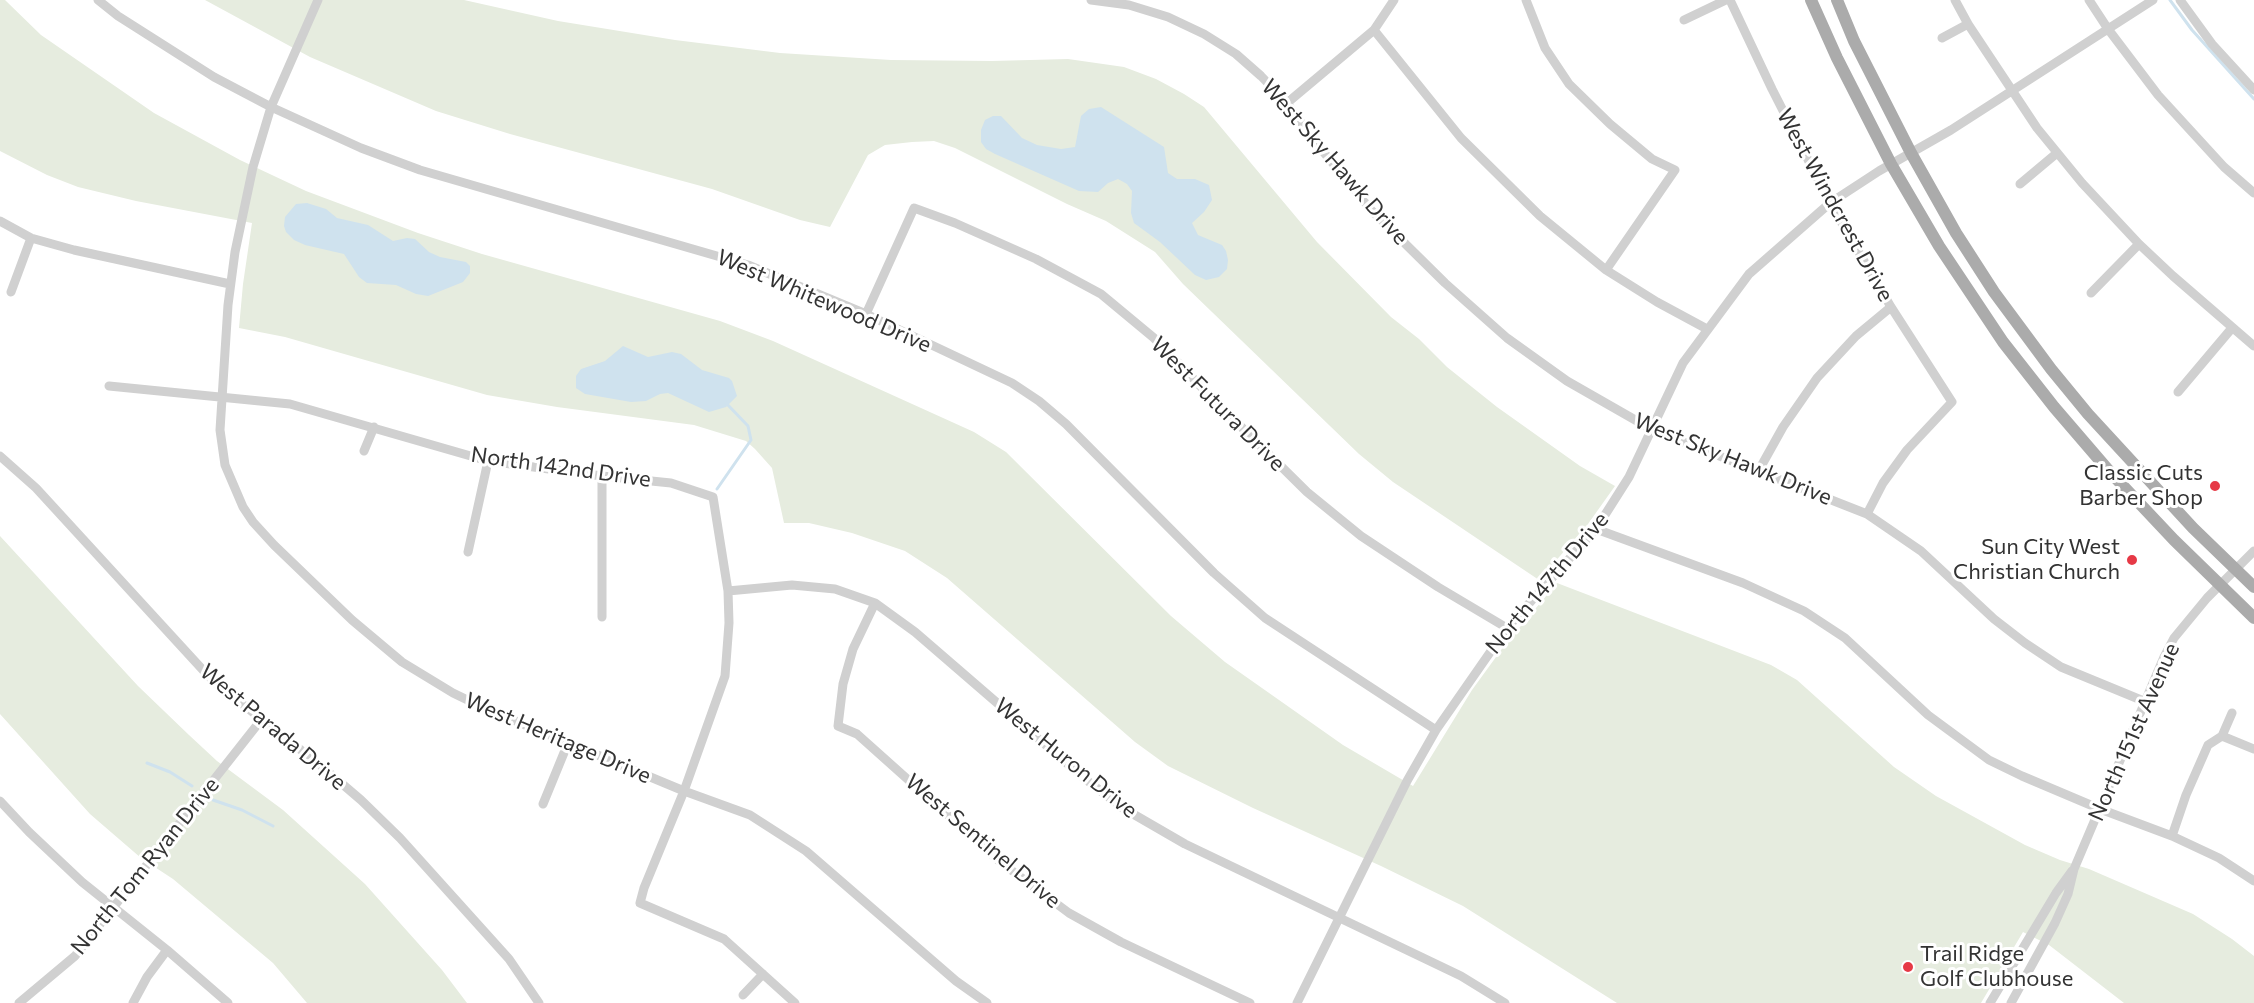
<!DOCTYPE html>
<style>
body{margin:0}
canvas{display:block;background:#fff}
</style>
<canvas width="2254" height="1003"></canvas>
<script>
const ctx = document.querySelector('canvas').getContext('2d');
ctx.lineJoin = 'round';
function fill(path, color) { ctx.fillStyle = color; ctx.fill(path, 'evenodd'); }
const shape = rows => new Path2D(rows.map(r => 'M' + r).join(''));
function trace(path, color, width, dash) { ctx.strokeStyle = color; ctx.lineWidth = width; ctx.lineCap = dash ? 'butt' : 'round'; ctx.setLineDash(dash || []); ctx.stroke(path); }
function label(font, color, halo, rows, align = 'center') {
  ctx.font = font + ' Commissioner,sans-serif'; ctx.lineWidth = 6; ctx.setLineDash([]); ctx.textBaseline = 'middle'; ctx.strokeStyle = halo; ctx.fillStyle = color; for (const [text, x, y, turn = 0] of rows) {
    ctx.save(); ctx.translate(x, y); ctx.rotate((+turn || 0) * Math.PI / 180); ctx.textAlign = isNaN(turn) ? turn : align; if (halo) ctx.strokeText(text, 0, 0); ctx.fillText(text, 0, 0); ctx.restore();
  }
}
const green = shape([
 [0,0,5,0,41,35,154,113,240,160,306,191,418,233,482,254,720,321,773,341,974,432,1006,452,1171,616,1225,662,1343,745,1413,786,1472,690,1504,646,1557,583,1771,665,1797,680,1894,767,1936,796,2025,845,2060,860,2089,869,2193,914,2232,939,2254,956,2254,1003,2124,1003,2049,945,2023,932,1981,1003,1617,1003,1463,906,1381,866,1253,808,1168,766,1135,742,947,578,905,551,852,533,809,523,784,523,772,468,755,449,746,441,694,425,557,407,487,395,285,337,239,328,243,284,252,223,136,201,78,187,47,175,0,151],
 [205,0,464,0,558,21,675,40,780,53,891,60,992,61,1068,59,1124,67,1156,79,1184,94,1204,107,1317,242,1391,317,1419,339,1447,367,1497,407,1580,466,1615,486,1588,524,1539,580,1393,482,1359,454,1183,284,1155,252,1106,221,1067,204,955,148,934,141,912,142,885,145,868,155,830,227,800,220,712,189,510,134,436,111,310,57],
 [0,536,138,686,189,735,217,761,283,810,365,884,442,970,467,1003,307,1003,273,963,173,879,141,858,90,814,0,714]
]);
const water = shape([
 [1101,107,1164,147,1168,173,1177,179,1195,179,1209,185,1212,200,1204,212,1192,223,1198,235,1222,245,1226,251,1228,260,1227,269,1219,277,1206,280,1195,275,1160,242,1134,223,1131,213,1132,191,1127,184,1118,179,1108,183,1098,192,1079,191,995,154,986,149,981,142,981,130,985,120,993,116,1001,116,1022,138,1037,145,1061,149,1075,147,1081,116,1089,109],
 [307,203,326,209,337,218,368,225,393,241,407,238,415,239,429,252,440,257,466,262,470,266,470,273,463,282,428,296,416,294,396,285,367,283,359,277,344,254,305,245,294,240,286,232,284,226,285,217,296,204],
 [623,346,648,357,672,352,681,354,702,370,729,378,732,381,737,396,726,407,709,412,668,393,660,394,646,401,631,402,585,394,576,388,576,376,581,369,605,361]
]);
const stream = shape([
 [2170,0,2192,30,2254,99],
 [717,489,751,440,748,426,726,403],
 [147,763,170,772,192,786],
 [213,800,242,810,273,826]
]);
const minor = shape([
 [98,0,118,16,214,77,271,107,361,148,420,170,748,265,866,314,1012,383,1039,401,1066,424,1214,573,1265,618,1436,730],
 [318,0,271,107,253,167,235,252,228,305,220,430,225,465,243,507,253,522,274,545,352,620,402,662,453,693,482,707,684,791,750,815,806,851,956,981,987,1003],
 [1091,0,1129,5,1168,17,1204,34,1236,54,1261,76,1287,103,1321,149,1371,210,1445,283,1507,338,1567,381,1651,429,1867,514,1921,551,1994,619,2025,643,2061,667,2146,702],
 [1526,0,1545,48,1569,84,1610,124,1652,159,1675,170,1606,270],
 [1730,0,1772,89,1830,203,1891,307,1952,402,1907,450,1883,483,1867,514],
 [1955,0,1968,24,2037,128,2082,183,2139,244,2173,276,2254,346],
 [2089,0,2108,29,2158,95,2224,167,2254,193],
 [2180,0,2212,44,2254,90],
 [1684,20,1726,0],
 [1374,30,1461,138,1540,216,1606,270,1657,302,1707,329],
 [1942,38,1968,24],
 [1287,103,1374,30,1394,0],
 [2020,184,2057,153],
 [0,221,31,238,74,250,230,284],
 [11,292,31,238],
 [2091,293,2139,244],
 [866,314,914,208,955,223,1036,259,1101,294,1154,338,1213,399,1307,492,1361,536,1438,587,1507,628],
 [109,386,290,404,488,461,602,476,671,483,713,497,728,591,729,623,725,676,684,791,644,888,640,903,724,939,795,1003],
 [2178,392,2232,328],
 [364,451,374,427],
 [0,456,36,488,213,681,320,765,361,800,400,838,509,959,539,1003],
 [1759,470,1783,427,1817,378,1856,336,1891,307],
 [1596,529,1743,583,1804,611,1845,638,1928,715,1989,760,2022,776,2100,809,2172,836,2219,858,2254,881],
 [468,552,488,461],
 [728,591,792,585,835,589,875,603,915,632,1084,778,1121,807,1185,844,1461,976,1505,1003],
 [875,603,853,649,843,684,838,726,857,734,999,861,1069,913,1121,942,1250,1003],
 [602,617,602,476],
 [2222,736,2254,749],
 [0,801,29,832,82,882,167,950,228,1003],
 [543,804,568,743],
 [2172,836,2186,795,2208,745,2222,736,2232,713],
 [743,995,763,974],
 [19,1003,75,956,261,720],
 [133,1003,147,977,167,950],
 [1297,1003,1407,781,1436,730,1507,628,1596,529,1629,477,1683,363,1749,274,1830,203,1879,171,1951,130,2153,0],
 [1990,1003,2056,893,2072,871],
 [2011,1003,2055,923,2068,894,2074,869,2164,657,2174,638,2207,598,2254,551]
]);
const major = shape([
 [1811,0,1837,58,1891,164,1939,246,2003,342,2054,407,2109,471,2174,540,2254,618],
 [1837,0,1854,41,1911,153,1956,233,1994,292,2051,369,2088,414,2193,528,2254,587]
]);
const markers = [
 [2215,486,6,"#e63946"],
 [2132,560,6,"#e63946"],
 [1908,967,6,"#e63946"]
];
const streetNames = [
 ["West Sky Hawk Drive",1335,162,49],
 ["West Windcrest Drive",1835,205,61],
 ["West Whitewood Drive",824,301,23],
 ["West Futura Drive",1218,404,45],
 ["West Sky Hawk Drive",1733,459,22],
 ["North 142nd Drive",561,467,8],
 ["North 147th Drive",1547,583,-50],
 ["West Parada Drive",273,727,40],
 ["North 151st Avenue",2134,732,-66],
 ["West Heritage Drive",558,738,23],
 ["West Huron Drive",1066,758,39],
 ["West Sentinel Drive",983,841,40],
 ["North Tom Ryan Drive",145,866,-51]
];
const poiNames = [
 ["Classic Cuts",2203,473],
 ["Barber Shop",2203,498],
 ["Sun City West",2120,547],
 ["Christian Church",2120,572],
 ["Trail Ridge",1920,954,"left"],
 ["Golf Clubhouse",1920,979,"left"]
];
fill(green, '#e6ecdf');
fill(water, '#cfe2ee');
trace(stream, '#cfe2ee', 3);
trace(minor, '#d0d0d0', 9);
trace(major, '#ababab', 12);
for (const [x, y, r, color] of markers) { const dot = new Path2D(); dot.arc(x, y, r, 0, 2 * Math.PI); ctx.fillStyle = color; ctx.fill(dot); trace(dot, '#fff', 2); }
label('22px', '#333', '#fff', streetNames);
label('22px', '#333', '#fff', poiNames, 'right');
</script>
